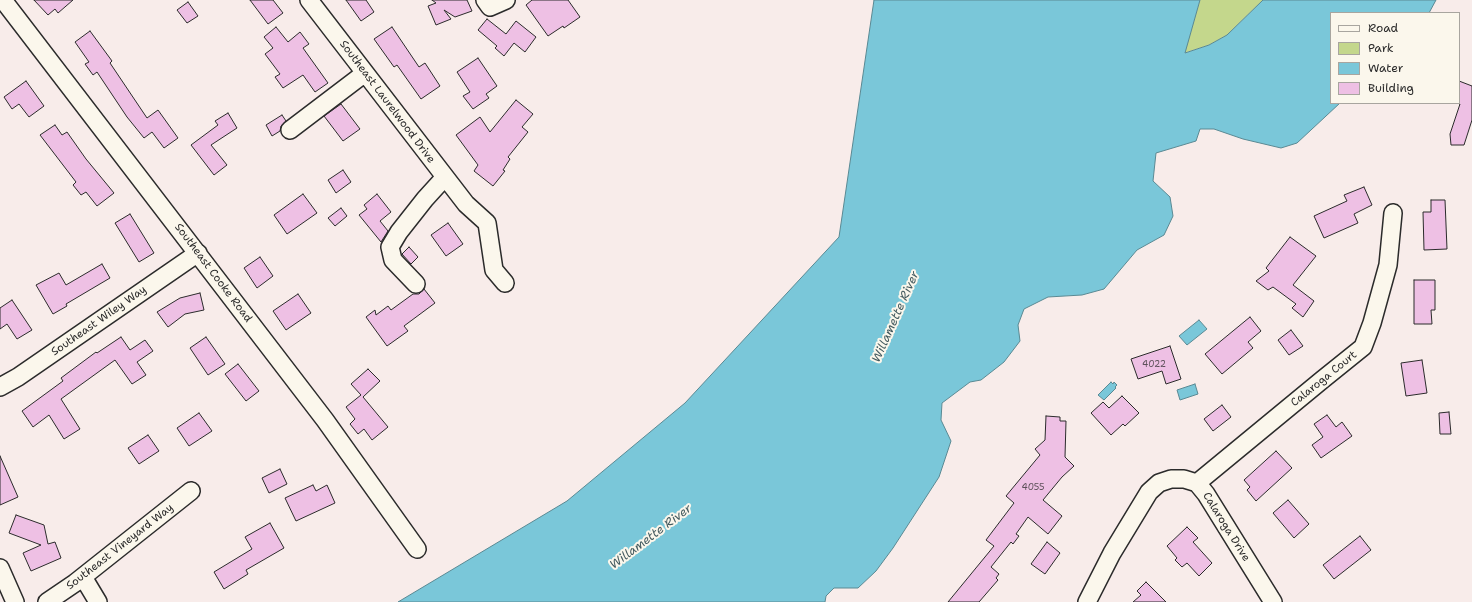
<!DOCTYPE html>
<style>
body{margin:0}
#map{position:relative;width:1472px;height:602px;overflow:hidden;background:#f8ecea;font-family:"Shantell Sans",sans-serif}
canvas{display:block}
.legend{position:absolute;left:1330px;top:12px;width:130px;height:92px;box-sizing:border-box;background:#fbf7ec;border:1px solid #a8a59f;margin:0;padding:5px 7px;list-style:none;font-size:12px;color:#2b2b2b}
.legend li{display:flex;align-items:center;gap:8px;height:20px}
.legend b{width:20px;border:1px solid #a8a59f}
</style>
<div id="map">
<canvas width="1472" height="602"></canvas>
<ul class="legend">
<li><b style="height:5px;background:#fbf7ec"></b>Road</li>
<li><b style="height:11px;background:#c4d78c"></b>Park</li>
<li><b style="height:11px;background:#7ac7d9"></b>Water</li>
<li><b style="height:11px;background:#eec0e4"></b>Building</li>
</ul>
</div>
<script>
const ctx = document.querySelector('canvas').getContext('2d');
ctx.lineJoin = 'round';
function fill(path, color) { ctx.fillStyle = color; ctx.fill(path, 'evenodd'); }
const shape = rows => new Path2D(rows.map(r => 'M' + r).join(''));
function trace(path, color, width, dash) { ctx.strokeStyle = color; ctx.lineWidth = width; ctx.lineCap = dash ? 'butt' : 'round'; ctx.setLineDash(dash || []); ctx.stroke(path); }
function label(font, color, halo, rows, align = 'center') {
  ctx.font = font + ' "Shantell Sans",sans-serif'; ctx.lineWidth = 4; ctx.setLineDash([]); ctx.textBaseline = 'middle'; ctx.strokeStyle = halo; ctx.fillStyle = color; for (const [text, x, y, turn = 0] of rows) {
    ctx.save(); ctx.translate(x, y); ctx.rotate((+turn || 0) * Math.PI / 180); ctx.textAlign = isNaN(turn) ? turn : align; if (halo) ctx.strokeText(text, 0, 0); ctx.fillText(text, 0, 0); ctx.restore();
  }
}
const green = shape([
 [1200,0,1263,0,1227,35,1209,45,1184,53]
]);
const water = shape([
 [874,0,1200,0,1185,53,1209,45,1227,35,1263,0,1436,0,1429,13,1331,13,1331,103,1340,103,1297,143,1281,148,1243,139,1214,129,1200,129,1196,141,1156,153,1153,181,1170,197,1173,216,1164,235,1137,250,1104,289,1082,295,1048,297,1024,309,1018,325,1020,341,1004,362,981,380,970,382,942,403,941,420,951,441,939,477,893,548,876,571,858,588,834,588,826,596,825,602,398,602,567,501,685,403,839,237,874,0],
 [1199,320,1207,329,1187,345,1179,336,1199,320],
 [1111,382,1113,384,1114,382,1117,385,1115,387,1116,388,1104,400,1098,395,1111,382],
 [1195,384,1198,394,1180,400,1177,390,1195,384]
]);
const building = shape([
 [34,0,73,0,58,13,55,9,48,15,34,0],
 [250,0,273,0,283,13,268,24,250,0],
 [346,0,366,0,374,12,361,21,346,0],
 [432,0,467,0,472,11,455,17,444,10,451,19,436,25,428,6,436,3,432,0],
 [532,0,568,0,580,17,564,28,563,26,548,36,526,5,532,0],
 [188,2,198,16,187,23,177,10,188,2],
 [487,19,506,34,516,21,536,37,525,52,514,43,504,56,495,48,497,46,478,30,487,19],
 [276,27,288,42,300,32,309,44,303,48,328,83,315,92,303,75,283,88,275,77,280,74,265,54,273,48,264,37,276,27],
 [392,27,419,67,425,63,440,86,421,99,397,65,394,67,374,39,392,27],
 [90,31,112,61,110,63,147,118,158,110,178,138,164,148,152,132,144,138,127,117,97,72,93,75,85,64,89,62,75,42,90,31],
 [478,58,497,86,486,94,489,98,473,109,463,96,470,92,457,72,478,58],
 [26,81,44,106,29,117,19,104,12,109,4,97,26,81],
 [1459,81,1472,86,1472,120,1464,145,1451,145,1450,134,1460,104,1459,104,1459,81],
 [516,100,533,114,522,127,528,132,508,157,510,159,503,170,505,171,493,186,474,171,478,165,456,135,480,117,490,132,516,100],
 [341,104,360,129,343,141,324,116,341,104],
 [228,113,237,128,211,145,227,165,214,175,191,145,218,125,215,121,228,113],
 [282,115,286,121,281,126,280,131,272,136,266,125,282,115],
 [55,125,62,135,67,132,86,159,114,193,97,206,86,192,81,195,73,185,76,182,40,135,55,125],
 [343,170,351,182,336,193,328,180,343,170],
 [1364,187,1372,205,1354,214,1358,223,1324,238,1314,216,1347,201,1344,195,1364,187],
 [303,194,317,213,287,234,274,215,303,194],
 [377,194,391,212,380,221,388,231,381,242,359,215,367,209,364,205,377,194],
 [1431,200,1445,200,1447,249,1424,250,1423,212,1431,212,1431,200],
 [341,208,347,216,335,226,328,218,341,208],
 [130,214,154,253,139,262,115,223,130,214],
 [448,223,463,244,446,256,431,235,448,223],
 [1290,237,1316,256,1293,285,1314,301,1303,317,1292,308,1296,304,1273,287,1268,290,1256,281,1269,271,1266,268,1290,237],
 [409,247,418,257,411,264,402,254,409,247],
 [260,257,273,276,257,288,244,268,260,257],
 [102,264,110,278,66,304,67,306,53,314,36,285,59,273,66,285,102,264],
 [1414,280,1435,280,1435,310,1431,310,1432,324,1414,324,1414,280],
 [424,289,435,303,404,326,408,331,387,346,366,317,375,310,376,315,388,306,391,310,413,294,419,294,424,289],
 [200,293,204,310,185,314,168,327,157,312,180,298,200,293],
 [298,294,311,313,286,330,273,311,298,294],
 [12,300,32,330,17,339,7,324,0,329,0,308,12,300],
 [1250,317,1261,331,1248,342,1253,348,1222,374,1205,354,1250,317],
 [1291,330,1303,346,1289,355,1278,340,1291,330],
 [121,337,130,350,145,340,153,351,137,362,146,375,132,384,115,360,61,399,80,429,64,439,49,415,33,427,22,411,63,381,61,378,96,352,97,353,121,337],
 [206,337,225,364,208,375,190,348,206,337],
 [1170,346,1181,379,1166,384,1162,371,1138,379,1131,359,1170,346],
 [1422,360,1427,393,1406,396,1401,363,1422,360],
 [238,364,259,391,246,401,225,374,238,364],
 [368,369,380,381,363,397,388,427,372,440,364,429,358,434,350,424,355,419,346,407,361,395,351,384,368,369],
 [1122,396,1139,413,1125,426,1123,424,1111,435,1091,413,1103,402,1109,408,1122,396],
 [1222,405,1231,417,1213,431,1204,419,1222,405],
 [1449,412,1451,434,1440,434,1439,413,1449,412],
 [199,413,212,431,189,446,177,428,199,413],
 [1327,415,1336,427,1342,422,1352,436,1321,458,1312,445,1323,437,1314,424,1327,415],
 [1046,416,1060,417,1060,421,1066,421,1065,457,1074,466,1062,477,1043,500,1062,516,1048,534,1028,517,1016,534,1019,536,1013,544,1011,542,991,567,999,574,996,578,998,580,979,602,948,602,994,546,986,540,1014,503,1006,496,1040,455,1035,449,1045,440,1046,416],
 [148,435,159,451,139,464,128,448,148,435],
 [1276,451,1292,468,1256,501,1247,490,1250,487,1244,480,1276,451],
 [0,456,18,497,0,505,0,456],
 [280,469,287,484,269,493,262,478,280,469],
 [313,485,316,491,327,485,335,503,296,521,285,498,313,485],
 [1288,500,1309,524,1294,538,1273,513,1288,500],
 [16,515,44,525,48,544,55,542,61,558,31,571,23,553,41,545,9,533,16,515],
 [270,523,284,548,246,570,248,574,224,589,214,572,252,549,245,537,270,523],
 [1187,527,1198,538,1193,542,1212,563,1199,576,1187,563,1182,567,1175,560,1177,558,1167,546,1187,527],
 [1360,536,1371,550,1334,579,1323,565,1360,536],
 [1047,542,1060,553,1045,574,1031,564,1047,542],
 [1146,582,1166,602,1133,602,1141,595,1137,591,1146,582]
]);
const minor = shape([
 [3,0,325,420,417,549],
 [309,0,466,204,487,223,494,270,505,283],
 [485,0,490,7,506,0],
 [290,130,365,73],
 [416,284,393,260,390,247,399,232,425,199,445,177],
 [0,387,18,377,198,253],
 [1197,483,1322,380,1363,347,1372,323,1388,265,1393,213],
 [0,568,15,602],
 [83,577,98,602],
 [47,602,75,583,191,491],
 [1087,602,1112,553,1149,492,1159,483,1171,479,1184,479,1197,483,1206,494,1273,602]
]);
const numberNames = [
 ["4022",1154,365],
 ["4055",1033,488]
];
const streetNames = [
 ["Southeast Laurelwood Drive",387,102,53],
 ["Southeast Cooke Road",213,273,53],
 ["Southeast Wiley Way",99,321,-35],
 ["Calaroga Court",1324,379,-39],
 ["Calaroga Drive",1226,527,58],
 ["Southeast Vineyard Way",120,547,-38]
];
const waterNames = [
 ["Willamette River",896,317,-66],
 ["Willamette River",651,537,-37]
];
fill(green, '#c4d78c');
fill(water, '#7ac7d9');
trace(water, '#5a8993', 1);
fill(building, '#eec0e4');
trace(building, '#2b2b2b', 1);
trace(minor, '#2b2b2b', 20);
trace(minor, '#fbf7ec', 17);
label('9px', '#5c5059', null, numberNames);
label('11px', '#2b2b2b', '#fbf7ec', streetNames);
label('italic 12px', '#435a5f', '#fbf7ec', waterNames);
</script>
